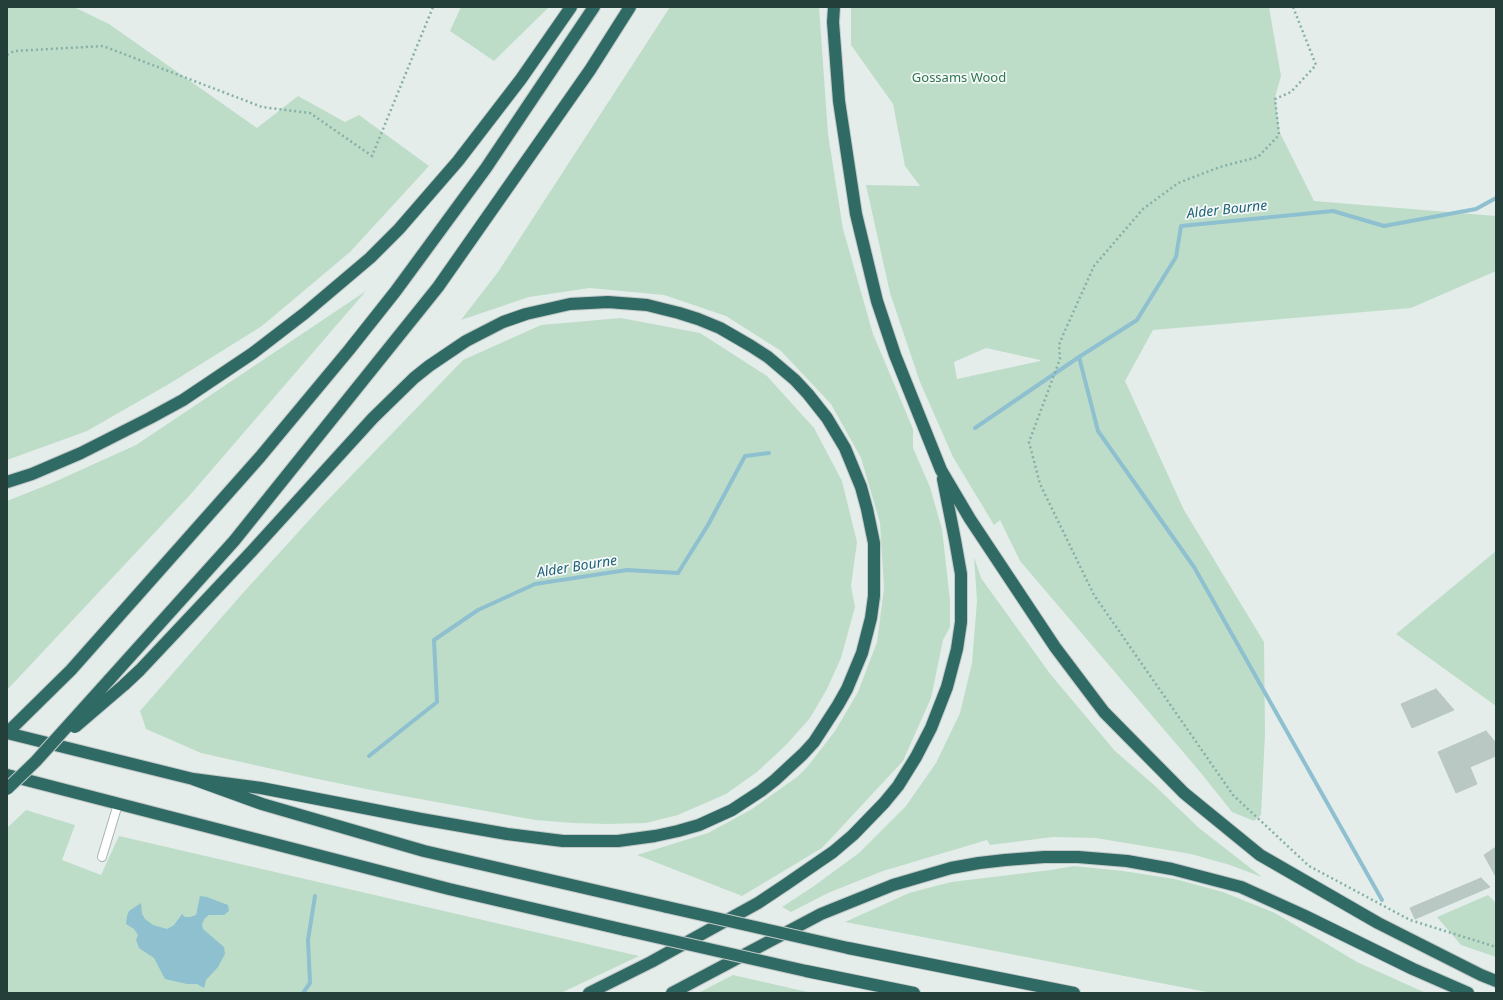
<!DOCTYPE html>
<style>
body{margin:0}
#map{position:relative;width:1503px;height:1000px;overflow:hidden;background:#e4edea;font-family:"Noto Sans",sans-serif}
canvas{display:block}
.frame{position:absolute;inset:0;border:8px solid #243e3a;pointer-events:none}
</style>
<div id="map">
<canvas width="1503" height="1000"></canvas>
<div class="frame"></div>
</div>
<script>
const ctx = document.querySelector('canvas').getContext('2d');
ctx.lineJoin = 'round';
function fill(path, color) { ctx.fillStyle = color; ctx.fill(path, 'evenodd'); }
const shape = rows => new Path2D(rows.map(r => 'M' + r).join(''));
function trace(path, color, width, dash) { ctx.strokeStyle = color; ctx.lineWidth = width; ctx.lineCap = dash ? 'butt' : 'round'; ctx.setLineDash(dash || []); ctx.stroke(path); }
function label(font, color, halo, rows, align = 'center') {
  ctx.font = font + ' "Noto Sans",sans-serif'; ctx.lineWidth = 3.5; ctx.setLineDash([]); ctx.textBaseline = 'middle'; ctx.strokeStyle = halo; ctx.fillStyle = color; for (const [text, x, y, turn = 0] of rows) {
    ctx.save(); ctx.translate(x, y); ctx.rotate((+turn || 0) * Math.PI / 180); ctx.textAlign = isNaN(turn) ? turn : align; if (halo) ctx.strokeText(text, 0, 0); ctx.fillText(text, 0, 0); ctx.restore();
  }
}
const green = shape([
 [7,7,74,7,109,24,257,128,298,96,345,122,359,115,429,166,350,252,262,326,169,384,87,431,7,460],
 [461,7,549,7,494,61,450,31],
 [670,7,819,7,828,134,843,229,873,334,913,429,913,448,930,487,942,529,950,600,950,627,943,640,931,698,903,761,822,848,742,896,637,855,708,833,752,809,797,777,808,766,835,731,858,692,877,642,884,588,880,523,861,458,831,404,781,351,726,316,664,295,590,288,529,297,461,320,498,272],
 [851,7,1269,7,1281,76,1275,97,1280,133,1314,201,1496,216,1496,271,1411,308,1153,330,1125,381,1184,510,1264,642,1265,734,1261,815,1254,821,1232,812,1201,773,1020,561,1000,520,994,525,953,457,920,382,890,293,866,185,920,186,905,166,893,104,851,45],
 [986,348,1040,360,1040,361,957,379,954,362],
 [366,291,190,495,7,690,7,501,52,483,136,445],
 [621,318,700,333,767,376,814,428,842,481,857,542,851,586,855,607,841,658,827,689,810,718,786,745,757,772,726,794,678,815,646,823,607,824,573,823,535,820,376,791,308,777,201,753,146,729,140,711,242,594,322,506,463,360,541,325],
 [1496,551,1496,706,1396,634],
 [974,557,981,578,1051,675,1115,751,1153,784,1199,828,1262,877,1230,865,1191,854,1096,838,1053,837,990,845,987,840,883,871,828,893,791,912,782,907,814,886,859,853,906,806,936,763,960,713,972,663,977,601],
 [26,810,75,825,62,860,101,875,119,836,639,956,561,993,7,993,7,828],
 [1074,866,1123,871,1175,879,1223,892,1275,913,1357,962,1426,993,1212,993,845,922,909,893,951,882,1051,870],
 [1488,895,1496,903,1496,957,1461,945,1437,917],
 [733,975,812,993,698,993]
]);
const water = shape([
 [200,896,207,897,228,905,229,911,224,915,209,915,205,918,202,924,203,929,224,947,225,954,218,967,206,980,204,988,197,984,187,984,165,979,154,958,139,948,136,940,138,935,134,929,126,924,127,916,129,911,141,903,142,914,145,919,153,925,167,929,174,925,182,914,185,917,190,917,196,915]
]);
const stream = shape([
 [1079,357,1098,431,1194,567,1382,900],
 [975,428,1079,357,1137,320,1176,257,1181,226,1333,211,1384,226,1476,209,1496,198],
 [369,756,437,702,434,640,478,610,535,584,627,570,678,573,708,525,745,456,769,453],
 [303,993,310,983,308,940,315,896]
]);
const building = shape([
 [1436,689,1454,710,1412,728,1401,704,1436,689],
 [1486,731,1496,743,1496,756,1470,767,1477,784,1456,793,1438,752,1486,731],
 [1496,847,1496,877,1484,855,1496,847],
 [1481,878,1490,887,1415,919,1410,908,1481,878]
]);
const path = shape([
 [1293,7,1316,65,1291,92,1275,99,1279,135,1258,157,1220,167,1178,183,1143,209,1094,266,1063,335,1059,345,1060,359,1029,442,1040,484,1094,595,1233,795,1309,866,1410,920,1496,947],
 [7,55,14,51,103,46,262,107,310,113,372,156,433,7]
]);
const service = shape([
 [102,857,118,804]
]);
const motorway = shape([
 [834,7,833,22,839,101,856,214,877,301,895,355,941,470,970,519,1055,647,1104,712,1184,793,1260,855,1378,923,1481,975,1496,981],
 [7,482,32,474,81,453,150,418,183,400,253,353,305,313,370,258,399,229,458,161,521,79,571,7],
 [109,680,234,541,438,287,590,70,630,7],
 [124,685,140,670,252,551,373,418,414,378,429,366,466,341,503,322,526,314,570,304,608,302,647,305,679,313,698,319,720,328,751,346,768,357,795,380,808,394,827,418,845,448,861,487,867,509,874,543,874,596,871,618,862,653,847,689,838,705,814,742,803,754,775,780,761,791,732,810,699,825,678,831,655,836,618,841,563,841,507,834,421,819,261,788,193,779],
 [7,733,71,670,260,457,349,350,395,292,486,168,594,7],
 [7,733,193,779,262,804,424,851,667,907],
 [7,775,449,889,625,930],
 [848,948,1074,993],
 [806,971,914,993],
 [589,993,651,962,758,903,785,885,833,852,853,835,884,803,898,786,916,757,931,728,947,687,957,649,961,622,961,574,955,540,943,479],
 [672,993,821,914,893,885,951,868,979,863,1005,860,1044,857,1078,857,1127,861,1172,869,1241,887,1305,916,1413,969,1468,993]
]);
const motorwayBridge = shape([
 [75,727,124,685],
 [7,789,36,761,109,680],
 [667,907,848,948],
 [625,930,806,971]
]);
const parkNames = [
 ["Gossams Wood",959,78]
];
const waterNames = [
 ["Alder Bourne",1227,210,-6],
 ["Alder Bourne",577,567,-9]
];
fill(green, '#beddc9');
fill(water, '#8ec0d0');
trace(stream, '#8ec0d0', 4);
fill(building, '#b9c8c3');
trace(building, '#b7c7c2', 1);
trace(service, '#a7b5b2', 10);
trace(motorway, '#c2c9c8', 14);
trace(path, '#85b0a7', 2.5, [2, 3]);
trace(service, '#fff', 8);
trace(motorway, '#306a64', 12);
trace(motorwayBridge, '#c2c9c8', 14, []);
trace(motorwayBridge, '#306a64', 12);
label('13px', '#2f7451', '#f5faf8', parkNames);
label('italic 14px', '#1f6179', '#f5faf8', waterNames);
</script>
